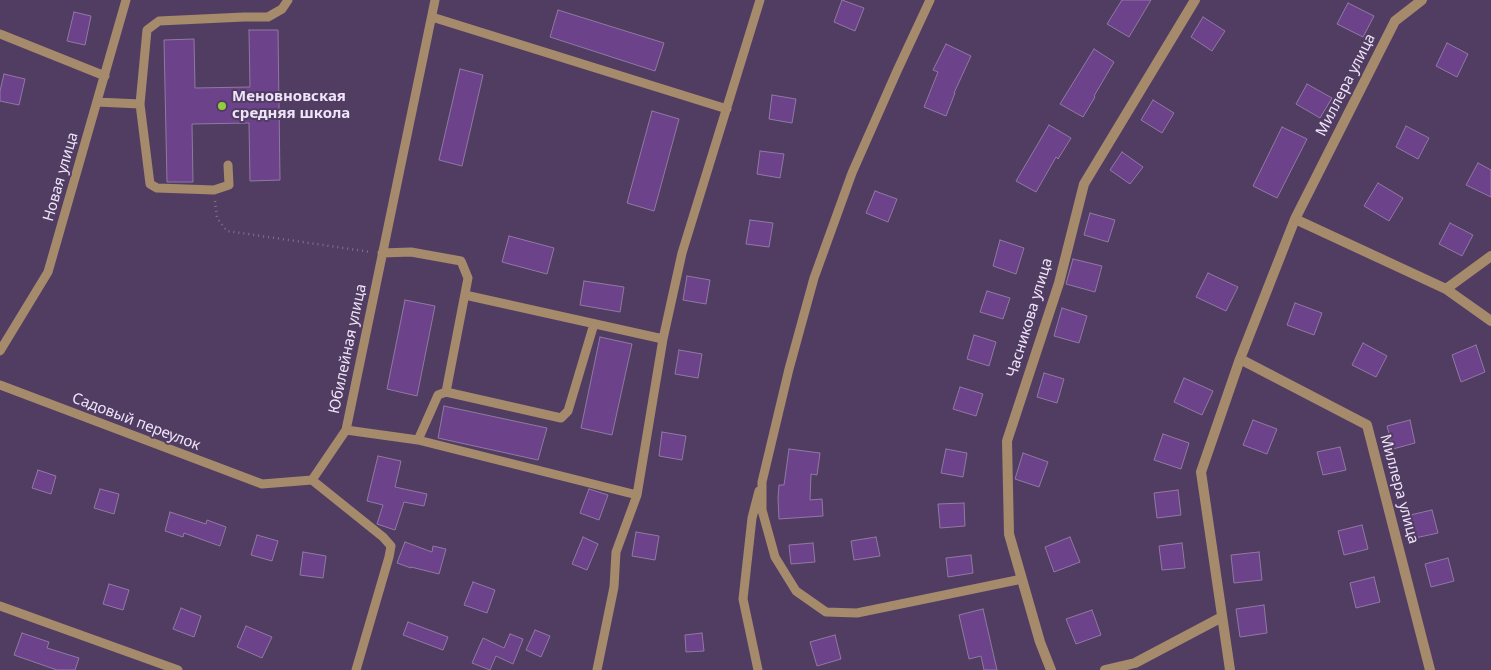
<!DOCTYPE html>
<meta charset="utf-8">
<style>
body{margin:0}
canvas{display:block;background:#513d61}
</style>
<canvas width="1491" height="670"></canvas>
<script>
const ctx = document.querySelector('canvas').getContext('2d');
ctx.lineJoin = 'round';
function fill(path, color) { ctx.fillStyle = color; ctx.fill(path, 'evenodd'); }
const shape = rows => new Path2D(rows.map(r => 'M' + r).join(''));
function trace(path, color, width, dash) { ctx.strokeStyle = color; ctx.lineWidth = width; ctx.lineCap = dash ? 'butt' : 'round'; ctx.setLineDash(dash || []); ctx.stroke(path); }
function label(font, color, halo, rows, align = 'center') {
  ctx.font = font + ' "Noto Sans",sans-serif'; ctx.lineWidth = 4; ctx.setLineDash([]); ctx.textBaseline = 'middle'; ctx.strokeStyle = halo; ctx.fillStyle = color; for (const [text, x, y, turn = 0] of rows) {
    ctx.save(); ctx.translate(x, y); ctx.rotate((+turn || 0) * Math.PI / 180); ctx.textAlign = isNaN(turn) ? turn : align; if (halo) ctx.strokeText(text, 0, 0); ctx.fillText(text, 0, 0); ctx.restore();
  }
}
const building = shape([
 [842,0,864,8,855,31,834,22,842,0],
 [1122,0,1151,0,1129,37,1107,24,1122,0],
 [1348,3,1374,16,1363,37,1337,24,1348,3],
 [558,10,664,43,655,71,550,37,558,10],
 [74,12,91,16,85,45,67,41,74,12],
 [1203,17,1225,31,1212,51,1191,37,1203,17],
 [249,30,278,30,280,180,250,181,249,123,192,124,193,182,167,182,164,40,194,39,195,88,250,87,249,30],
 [1447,43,1468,54,1457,77,1436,66,1447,43],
 [946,44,971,56,954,93,955,93,946,116,924,107,938,72,933,70,946,44],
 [1094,49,1114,62,1094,96,1095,97,1083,117,1060,104,1094,49],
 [460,69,483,75,462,166,439,160,460,69],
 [4,74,25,79,19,105,0,101,0,91,4,74],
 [1307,84,1332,98,1320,118,1296,104,1307,84],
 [772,95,796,99,792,123,769,119,772,95],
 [1153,100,1174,113,1162,133,1141,120,1153,100],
 [652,111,679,119,654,211,627,203,652,111],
 [1049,125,1071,138,1058,159,1056,157,1036,192,1016,181,1049,125],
 [1406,126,1429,138,1418,159,1396,147,1406,126],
 [1282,127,1307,139,1277,198,1253,186,1282,127],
 [760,151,784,154,780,178,757,174,760,151],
 [1122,152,1143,167,1130,184,1110,170,1122,152],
 [1478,163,1491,170,1491,197,1466,185,1478,163],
 [1378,183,1403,198,1389,221,1364,206,1378,183],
 [875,191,897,199,888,222,866,213,875,191],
 [1090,213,1115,220,1108,242,1084,235,1090,213],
 [750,220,773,223,769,247,746,244,750,220],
 [1450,223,1473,235,1462,256,1439,244,1450,223],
 [509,236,554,248,547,274,502,262,509,236],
 [1000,240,1024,248,1016,274,993,266,1000,240],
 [1073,259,1102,266,1095,292,1066,284,1073,259],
 [1208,273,1238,287,1226,311,1196,297,1208,273],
 [687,276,710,280,706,304,683,300,687,276],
 [584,281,624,287,620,312,580,305,584,281],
 [987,291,1010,298,1003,319,980,312,987,291],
 [405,300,435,306,417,396,387,389,405,300],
 [1295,303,1322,313,1314,335,1287,325,1295,303],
 [1062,308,1087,316,1079,343,1054,336,1062,308],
 [974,335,996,342,989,366,967,359,974,335],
 [600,337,632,344,612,435,581,428,600,337],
 [1363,343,1387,356,1376,377,1352,365,1363,343],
 [1476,345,1485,372,1461,382,1452,355,1476,345],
 [679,350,702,354,698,378,675,374,679,350],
 [1044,373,1064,379,1057,403,1037,397,1044,373],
 [1184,378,1213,391,1202,415,1174,402,1184,378],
 [960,387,983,394,976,416,953,409,960,387],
 [444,406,547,428,538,460,438,438,444,406],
 [1253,420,1277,429,1267,454,1243,445,1253,420],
 [1410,420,1415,443,1393,449,1387,426,1410,420],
 [662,432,686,436,682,460,659,456,662,432],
 [1163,434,1189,443,1181,469,1154,460,1163,434],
 [1340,447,1346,470,1323,475,1317,452,1340,447],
 [789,449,820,453,817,475,811,474,810,500,822,499,823,516,779,519,778,498,779,485,784,485,789,449],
 [946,449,967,453,963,477,941,473,946,449],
 [1023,453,1048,462,1039,487,1015,479,1023,453],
 [378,456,401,461,395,487,427,494,424,506,404,502,395,530,377,524,383,505,367,501,378,456],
 [38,470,56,476,51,494,32,488,38,470],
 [100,489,119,494,114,514,94,508,100,489],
 [589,489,608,495,599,520,580,513,589,489],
 [1178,490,1181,515,1157,518,1154,493,1178,490],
 [964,503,965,526,940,528,938,504,964,503],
 [1432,510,1438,533,1415,538,1410,515,1432,510],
 [170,512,206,524,207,520,226,527,220,546,184,533,183,537,165,531,170,512],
 [1362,525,1368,549,1344,555,1338,531,1362,525],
 [636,532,659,536,655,560,632,556,636,532],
 [257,535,278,541,272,561,251,555,257,535],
 [583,537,598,544,587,570,572,564,583,537],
 [876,537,880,556,854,560,851,541,876,537],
 [1070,537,1080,562,1054,572,1045,547,1070,537],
 [405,542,432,552,433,546,446,549,439,574,411,567,411,568,397,563,405,542],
 [813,543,815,562,791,564,789,545,813,543],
 [1182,543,1185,568,1162,570,1159,546,1182,543],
 [303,552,326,556,323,578,300,575,303,552],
 [1259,552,1262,580,1234,583,1231,555,1259,552],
 [971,555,973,573,948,577,946,558,971,555],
 [1448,558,1454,581,1431,587,1425,564,1448,558],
 [1374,577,1380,602,1356,608,1350,583,1374,577],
 [473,582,495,590,487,613,464,605,473,582],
 [109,584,129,590,123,610,103,604,109,584],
 [1264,605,1267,633,1240,637,1236,609,1264,605],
 [181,608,201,616,194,637,173,629,181,608],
 [983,609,997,670,984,670,981,656,969,659,959,615,983,609],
 [1092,610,1101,635,1076,644,1066,619,1092,610],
 [408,622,448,637,443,650,403,635,408,622],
 [246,626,272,637,262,658,237,647,246,626],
 [535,630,550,636,541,657,526,650,535,630],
 [22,633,49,642,47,648,79,658,75,670,57,670,14,655,22,633],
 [702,633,704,651,686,652,685,635,702,633],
 [510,634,523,639,513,664,496,656,490,670,472,663,483,638,504,648,510,634],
 [835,635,841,659,817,666,810,642,835,635]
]);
const path = shape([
 [215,201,217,218,227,231,371,252]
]);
const lane = shape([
 [930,0,897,71,852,173,814,278,789,369,762,482,762,510,775,557,796,591,826,612,857,613,1022,579],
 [432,17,727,109],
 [0,34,105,76],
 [97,102,140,104,147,30,159,21,244,17,268,17,282,9,288,0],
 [140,104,150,184,157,188,214,190,229,185,228,165],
 [382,253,411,252,461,261,468,278,446,392],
 [465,295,663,339,682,253,760,0],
 [0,351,48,272,126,0],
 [0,385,262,484,312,480,346,430,435,0],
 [346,430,418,440,637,495,663,339],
 [418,440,438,395,446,392,561,418,568,411,594,324],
 [312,480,383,537,391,546,389,557,356,670],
 [0,606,178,670],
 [597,670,614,587,616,552,637,495],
 [758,670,743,599,752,518,759,491]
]);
const street = shape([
 [1295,219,1446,289,1491,321],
 [1446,289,1491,256],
 [1240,359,1367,425,1430,670],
 [1051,670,1040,642,1009,534,1007,441,1059,283,1084,184,1195,0],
 [1105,670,1135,663,1222,617],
 [1230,670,1201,472,1240,359,1295,219,1395,21,1422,0]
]);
const markers = [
 [222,106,5,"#94cc3c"]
];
const streetNames = [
 ["Миллера улица",1346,85,-63],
 ["Новая улица",61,177,-74],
 ["Часникова улица",1030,318,-73],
 ["Юбилейная улица",348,349,-78],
 ["Садовый переулок",136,422,21],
 ["Миллера улица",1399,489,75]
];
const poiNames = [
 ["Меновновская",232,97],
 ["средняя школа",232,114]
];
fill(building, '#6c428b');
trace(building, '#8f79a2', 1);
trace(path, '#817090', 2.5, [1, 4]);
trace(lane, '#a68a6c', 9);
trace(street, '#a68a6c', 10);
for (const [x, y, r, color] of markers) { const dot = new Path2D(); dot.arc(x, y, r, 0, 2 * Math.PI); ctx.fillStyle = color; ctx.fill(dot); trace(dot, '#513d61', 2); }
label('15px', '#efe4fa', '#513d61', streetNames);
label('bold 15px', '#efe4fa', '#513d61', poiNames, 'left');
</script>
